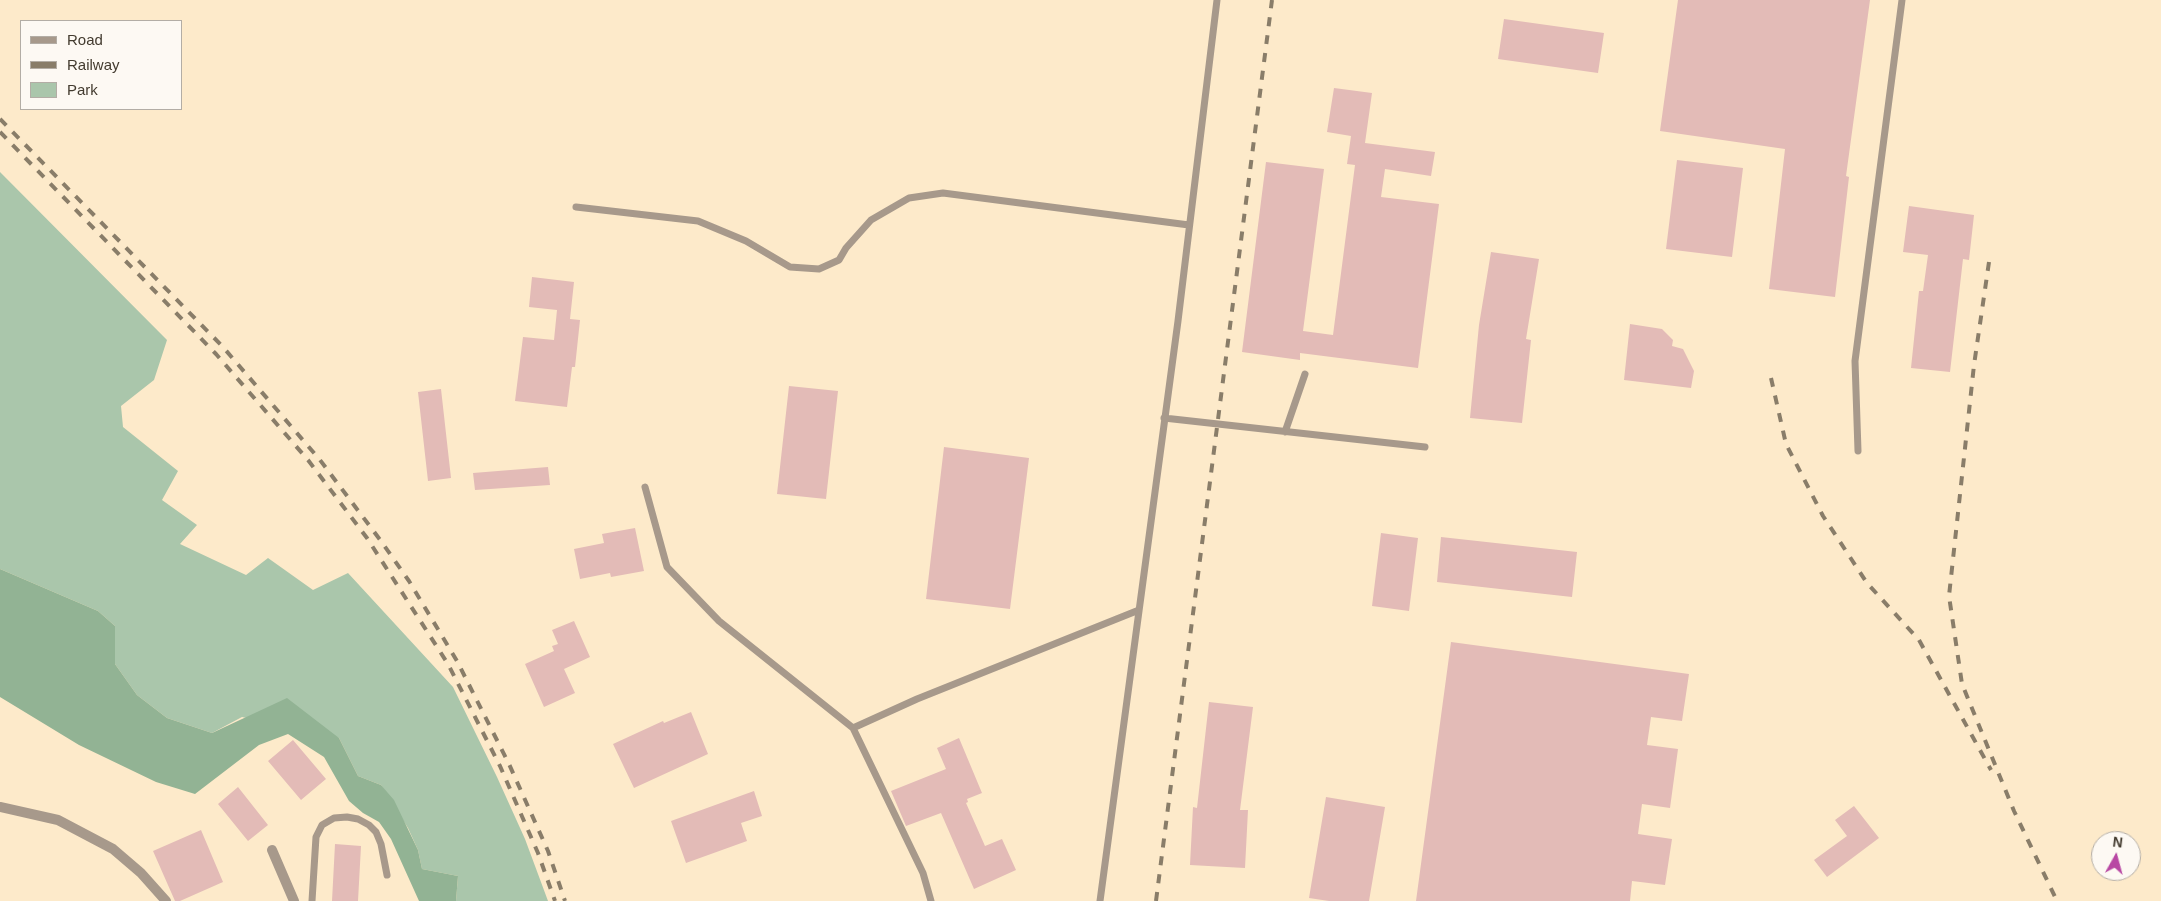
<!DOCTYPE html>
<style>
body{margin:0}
#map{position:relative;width:2161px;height:901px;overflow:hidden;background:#fdeaca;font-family:Helvetica,sans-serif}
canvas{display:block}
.legend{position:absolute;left:20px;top:20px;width:162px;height:90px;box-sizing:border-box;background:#fdf9f3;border:1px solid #b3ada5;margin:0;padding:6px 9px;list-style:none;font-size:15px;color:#433b2f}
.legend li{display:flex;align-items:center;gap:10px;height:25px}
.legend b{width:25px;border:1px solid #b3ada5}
.north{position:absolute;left:2091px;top:831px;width:50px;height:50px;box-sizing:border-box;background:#fdf9f3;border:1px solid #b3ada5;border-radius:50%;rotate:7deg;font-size:14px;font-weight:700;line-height:20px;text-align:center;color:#433b2f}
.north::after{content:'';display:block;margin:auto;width:18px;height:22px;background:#b847a3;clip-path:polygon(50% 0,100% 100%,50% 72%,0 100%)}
</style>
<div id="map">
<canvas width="2161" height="901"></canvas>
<ul class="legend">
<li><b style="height:6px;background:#a7998b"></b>Road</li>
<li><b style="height:6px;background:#897d69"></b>Railway</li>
<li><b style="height:14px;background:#aac6ab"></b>Park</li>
</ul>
<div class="north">N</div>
</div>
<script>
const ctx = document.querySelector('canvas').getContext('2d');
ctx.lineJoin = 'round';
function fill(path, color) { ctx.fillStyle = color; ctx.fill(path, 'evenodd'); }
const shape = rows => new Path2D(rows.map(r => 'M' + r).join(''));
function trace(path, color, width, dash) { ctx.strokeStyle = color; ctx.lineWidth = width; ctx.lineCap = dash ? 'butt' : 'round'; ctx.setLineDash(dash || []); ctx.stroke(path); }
const green = shape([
 [0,172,167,340,154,380,121,406,123,427,178,471,162,500,197,525,180,544,246,575,268,558,313,590,348,573,453,687,497,777,525,839,548,901,456,901,458,876,422,869,418,850,408,828,381,785,358,776,339,738,242,717,212,733,167,718,137,695,115,664,115,626,98,611,0,569]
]);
const forest = shape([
 [0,569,98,611,115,626,115,664,137,695,167,718,212,733,287,698,339,738,358,776,381,785,394,800,418,850,422,869,458,876,456,901,419,901,391,839,379,822,363,813,349,801,324,757,288,734,259,745,195,794,156,782,79,745,0,697]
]);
const building = shape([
 [1678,0,1870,0,1846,176,1849,177,1835,297,1769,289,1785,149,1660,131],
 [1504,19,1604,33,1598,73,1498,59],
 [1334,88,1372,93,1365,143,1435,152,1431,176,1385,169,1381,197,1439,204,1418,368,1300,353,1300,360,1242,352,1266,162,1324,169,1303,331,1333,335,1355,165,1347,164,1351,136,1327,132],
 [1677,160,1743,168,1732,257,1666,249],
 [1909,206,1974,215,1969,260,1963,259,1950,372,1911,368,1919,291,1923,291,1928,255,1903,252],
 [1491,252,1539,259,1526,339,1531,340,1522,423,1470,418,1479,325],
 [532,277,574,282,570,319,580,320,575,367,572,367,567,407,515,401,523,337,554,340,557,310,529,307],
 [1630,324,1662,329,1673,340,1672,346,1683,349,1694,371,1691,388,1624,380],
 [789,386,838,391,826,499,777,494],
 [441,389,451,478,428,481,418,392],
 [944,447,1029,458,1010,609,926,599],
 [548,467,550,485,475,490,473,473],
 [635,528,644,571,611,577,610,573,580,579,574,549,604,543,602,534],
 [1381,533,1418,538,1409,611,1372,606],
 [1441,537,1577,552,1572,597,1437,582],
 [574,621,590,657,564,669,575,693,544,707,525,664,554,651,552,646,558,644,552,630],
 [1451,642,1689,674,1682,721,1651,717,1647,745,1678,749,1670,808,1642,804,1638,834,1672,839,1665,885,1632,881,1630,901,1416,901],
 [1209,702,1253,707,1240,810,1248,810,1245,868,1190,865,1193,807,1197,808],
 [691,712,708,754,634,788,613,744,663,721,664,723],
 [959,738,982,793,967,799,968,802,966,803,985,846,1002,839,1016,870,974,889,941,813,906,826,891,791,946,769,937,748],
 [293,740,326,779,301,800,268,761],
 [238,787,268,825,248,841,218,804],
 [754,791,762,816,741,823,747,841,686,863,671,821],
 [1326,797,1385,807,1369,901,1329,901,1309,898],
 [1854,806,1879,838,1827,877,1814,860,1847,836,1835,820],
 [201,830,223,882,180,901,175,901,153,851],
 [335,844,361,846,358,901,332,901]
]);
const lane = shape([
 [576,207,698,221,746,241,790,267,819,269,839,260,846,248,871,220,909,198,943,193,1189,225],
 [1164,418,1425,447],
 [1285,432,1305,374],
 [1858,451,1855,361,1902,0],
 [645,487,667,567,719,621,853,728,923,873,931,901],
 [853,728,917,699,1139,610],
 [312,901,316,837,322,825,334,818,347,817,358,819,369,825,376,832,381,844,387,875],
 [1100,901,1178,321,1217,0]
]);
const street = shape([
 [0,807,58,820,113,849,141,873,166,901],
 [272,850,294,901]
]);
const rail = shape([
 [0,119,223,347,320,460,381,541,409,581,457,661,509,764,548,851,565,901],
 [0,132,216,354,308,460,367,538,448,664,500,766,538,853,555,901],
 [1989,262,1974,365,1949,596,1962,684,2014,811,2057,901],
 [1771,378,1786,444,1823,516,1867,583,1919,640,1991,770],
 [1156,901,1272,0]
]);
fill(green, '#aac6ab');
fill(forest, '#92b394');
fill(building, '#e3bbb7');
trace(lane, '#a7998b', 7);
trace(street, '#a7998b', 10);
trace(rail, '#897d69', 4, [9, 9]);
</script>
